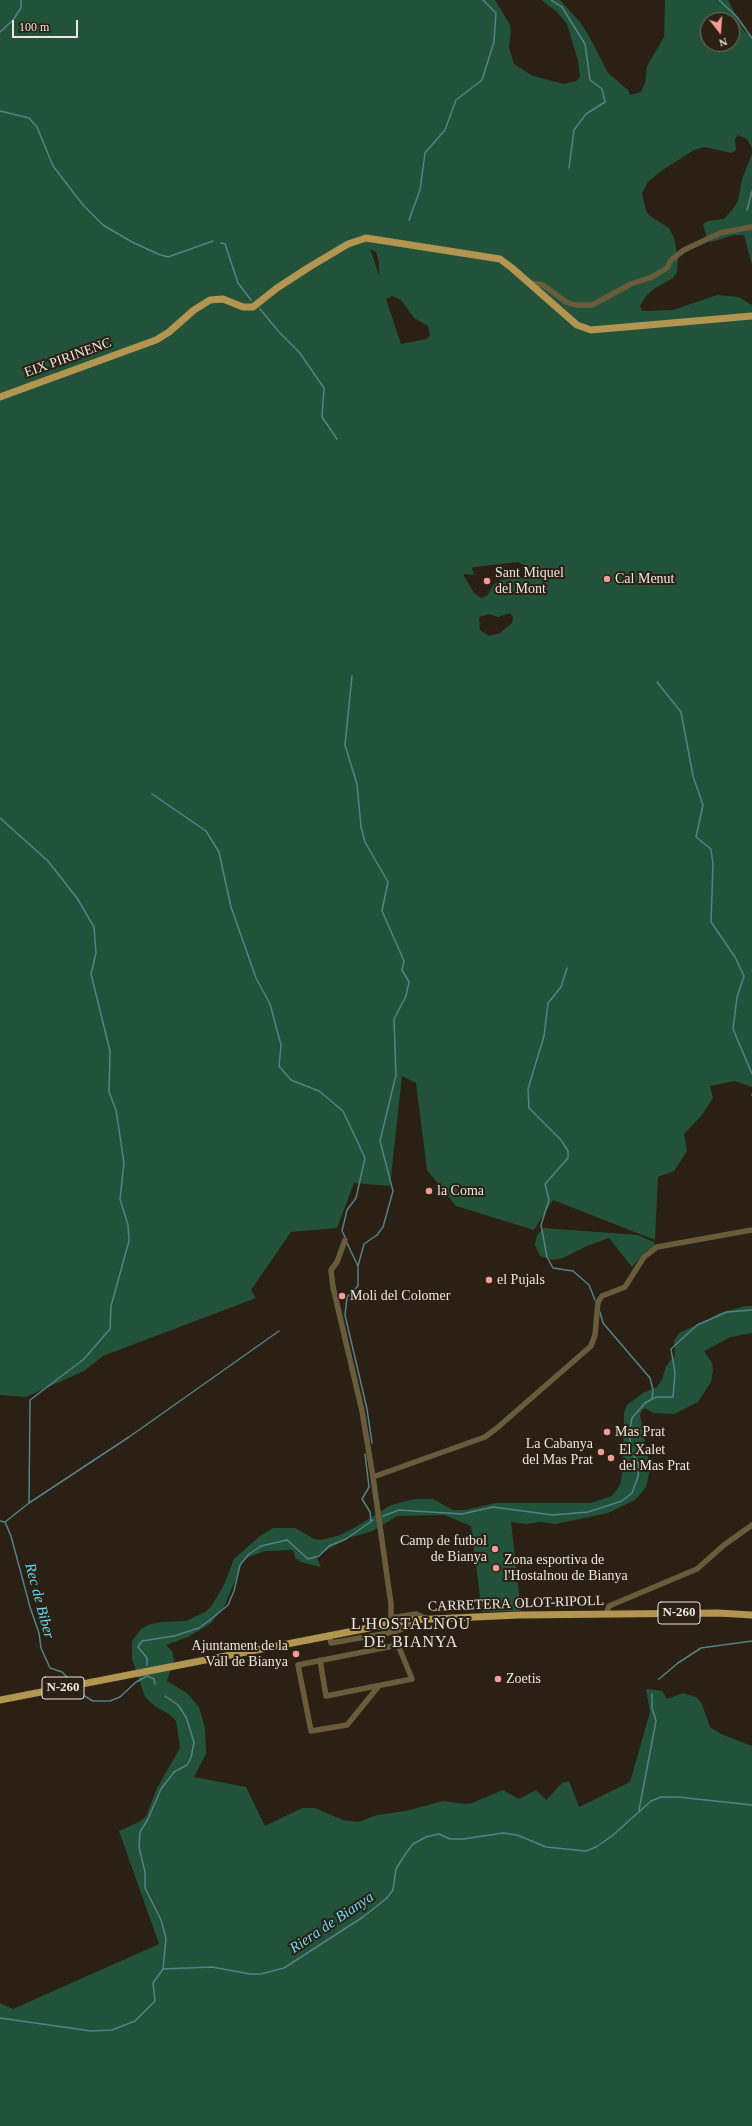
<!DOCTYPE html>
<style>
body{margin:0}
#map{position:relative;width:752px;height:2126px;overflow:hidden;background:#2a2013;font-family:Georgia,serif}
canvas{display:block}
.north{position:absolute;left:700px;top:12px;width:40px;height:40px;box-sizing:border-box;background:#2a2013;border:1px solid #786f64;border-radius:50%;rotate:163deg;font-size:11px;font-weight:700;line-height:16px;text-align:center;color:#ede6de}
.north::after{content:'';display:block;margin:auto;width:14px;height:18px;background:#f59c96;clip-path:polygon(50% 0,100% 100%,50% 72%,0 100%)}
.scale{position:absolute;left:12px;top:20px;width:66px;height:18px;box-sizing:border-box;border:2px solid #ede6de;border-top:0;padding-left:5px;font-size:12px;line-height:14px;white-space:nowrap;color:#ede6de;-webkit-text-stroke:3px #2a2013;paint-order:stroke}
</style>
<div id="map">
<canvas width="752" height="2126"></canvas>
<div class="north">N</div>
<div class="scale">100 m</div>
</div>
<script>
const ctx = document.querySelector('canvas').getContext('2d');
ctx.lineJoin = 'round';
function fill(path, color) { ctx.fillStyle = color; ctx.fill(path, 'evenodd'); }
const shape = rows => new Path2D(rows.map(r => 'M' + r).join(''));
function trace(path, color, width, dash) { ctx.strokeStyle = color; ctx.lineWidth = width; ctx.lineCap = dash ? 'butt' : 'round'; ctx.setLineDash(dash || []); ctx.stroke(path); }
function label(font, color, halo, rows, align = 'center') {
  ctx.font = font + ' Georgia,serif'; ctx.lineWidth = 4; ctx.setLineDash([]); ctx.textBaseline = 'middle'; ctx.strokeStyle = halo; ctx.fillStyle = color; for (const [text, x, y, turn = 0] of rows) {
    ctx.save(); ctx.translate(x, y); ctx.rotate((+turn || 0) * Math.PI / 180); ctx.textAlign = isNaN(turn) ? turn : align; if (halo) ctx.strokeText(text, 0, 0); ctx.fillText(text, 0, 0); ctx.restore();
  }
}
const green = shape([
 [0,0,495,0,510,25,511,31,509,47,514,64,533,76,564,84,576,81,580,77,578,61,567,24,557,12,541,0,560,0,580,22,589,36,608,73,628,90,630,95,641,92,645,83,647,66,664,37,665,0,728,0,744,31,752,37,752,148,747,139,738,135,735,139,736,150,731,153,705,147,694,150,661,171,648,182,642,193,646,211,650,216,669,228,674,238,678,258,677,273,673,278,654,289,646,296,640,306,642,311,673,310,717,295,739,297,752,305,752,1087,735,1081,710,1086,713,1098,701,1116,684,1134,687,1151,674,1171,658,1177,655,1240,553,1200,534,1230,456,1206,427,1170,416,1083,402,1076,390,1186,354,1183,337,1228,291,1232,251,1290,256,1298,103,1356,84,1371,26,1397,0,1395],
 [708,20,732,20,732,44,708,44],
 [370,249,376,252,379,262,379,275],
 [392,296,401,300,414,318,428,326,430,335,427,339,401,344,386,299],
 [518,562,528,567,527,577,500,580,493,585,488,595,481,598,474,593,464,576,464,574,474,575,472,568,475,567],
 [510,613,513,617,512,623,500,633,489,636,480,630,479,617,489,614,498,617],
 [752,154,752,265,744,235,734,235,711,242,707,239,703,224,708,221,724,219,732,210,738,201,742,179],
 [544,1228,638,1235,654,1242,655,1246,646,1251,632,1267,609,1238,587,1246,563,1258,553,1260,540,1256,535,1245,537,1235],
 [746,1306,752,1306,752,1333,731,1337,704,1351,712,1363,713,1371,711,1382,698,1402,674,1414,653,1413,645,1408,642,1411,640,1415,650,1469,646,1487,635,1500,608,1513,556,1524,541,1522,526,1524,511,1522,521,1611,482,1612,471,1526,444,1515,397,1516,373,1531,348,1538,316,1556,321,1567,301,1562,295,1558,293,1550,265,1551,244,1559,224,1607,210,1624,188,1637,166,1645,172,1651,174,1660,167,1681,187,1693,199,1707,205,1728,206,1754,194,1777,246,1787,265,1826,302,1808,315,1808,343,1820,358,1822,377,1815,406,1811,443,1801,465,1804,472,1803,503,1790,519,1799,536,1790,546,1800,562,1783,569,1781,579,1807,630,1782,650,1712,646,1689,662,1691,667,1699,683,1693,696,1697,701,1702,710,1727,721,1734,752,1746,752,2126,0,2126,0,2003,13,2009,159,1944,119,1831,139,1822,146,1816,157,1788,180,1748,176,1721,169,1714,156,1707,145,1697,132,1659,132,1641,141,1629,148,1625,161,1622,186,1621,205,1612,210,1608,223,1587,234,1559,260,1536,273,1528,295,1528,314,1539,321,1540,340,1535,354,1528,391,1505,414,1499,433,1499,453,1510,465,1510,496,1503,591,1503,612,1496,620,1485,623,1468,624,1413,627,1405,643,1393,657,1387,662,1380,666,1366,675,1355,674,1341,679,1333,710,1319,719,1313]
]);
const stream = shape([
 [551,0,562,7,585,44,590,80,602,89,605,102,586,114,574,130,569,168],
 [719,0,737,17,752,38],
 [0,32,13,20,21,8,21,0],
 [0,111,29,118,37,127,53,166,83,205,103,225,132,242,158,254,168,257,213,241],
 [747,210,752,191],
 [409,220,420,190,425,153,445,130,456,100,482,80,494,42,496,13,483,0],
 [221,243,225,244,238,283,251,300],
 [260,309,279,332,299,352,324,388,322,417,337,439],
 [352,676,345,745,357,784,361,827,365,842,388,882,382,911,404,961,402,970,409,982,406,996,394,1019,396,1075,380,1141,393,1191,383,1227,377,1235,364,1244,358,1266],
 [657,682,681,712,693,776,703,805,696,837,711,849,713,864,711,922,735,957,744,976,737,997,733,1029,752,1074],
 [152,794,206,831,219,852,231,907,256,978,270,1004,281,1045,279,1066,291,1080,319,1091,343,1111,365,1158,356,1198,347,1210,342,1231,345,1237],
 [0,818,48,861,77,898,94,927,96,953,91,974,110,1051,109,1092,116,1110,124,1163,120,1199,128,1225,129,1241,111,1306,110,1329,84,1359,30,1400,29,1503,5,1522],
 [567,968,561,987,548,1003,544,1036,528,1089,529,1108,561,1140,568,1151,568,1158,545,1184,549,1200,541,1225,547,1257,553,1268,573,1271,589,1285,595,1300],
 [752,1094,752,1095],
 [346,1241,358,1266,358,1286,347,1297,345,1315,367,1409,372,1443],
 [600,1312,603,1323,650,1378,653,1390,652,1398],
 [365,1454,369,1487,362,1499,370,1512,371,1521],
 [29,1503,129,1437,279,1331],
 [383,1516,399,1510,462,1514,493,1507,553,1515,588,1512,622,1501,632,1493,638,1477,639,1465,632,1453,629,1433,632,1418,645,1403,656,1397,673,1397,675,1373,671,1349,697,1325,727,1312,752,1310],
 [0,1521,5,1522,11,1536,30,1607,39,1633,41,1648,50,1668,62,1672,68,1678],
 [147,1665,147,1658,138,1647,142,1641,174,1636,199,1628,211,1619,228,1605,234,1591,240,1565,249,1554,261,1546,287,1540,308,1559,319,1556,329,1546,346,1539,373,1520],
 [659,1679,678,1663,701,1648,752,1641],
 [81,1694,93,1701,110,1701,120,1697,136,1682,147,1676,154,1679,155,1684],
 [639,1810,656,1721,652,1708,652,1694],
 [163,1969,166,1938,161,1920,145,1888,145,1872,139,1847,140,1832,148,1819,161,1789,174,1772,187,1765,191,1758,194,1742,186,1717,178,1705,165,1696],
 [0,2018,91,2031,112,2030,135,2021,155,2001,153,1983,163,1969,212,1967,250,1974,261,1974,284,1968,363,1917,387,1898,393,1890,396,1869,404,1856,413,1844,426,1837,439,1834,450,1839,463,1839,503,1833,517,1835,546,1847,586,1851,596,1847,612,1836,651,1801,661,1797,678,1797,752,1805]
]);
const minor = shape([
 [529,283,543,285,566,302,575,305,592,305,631,284,652,277,667,268,671,260,684,250,720,233,752,227],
 [345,1240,337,1262,331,1270,333,1287,362,1411,373,1477,391,1604,391,1623],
 [373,1477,485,1437,497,1428,591,1346,595,1335,598,1302,602,1296,625,1287,644,1257,657,1247,752,1230],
 [606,1614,609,1606,697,1569,724,1545,752,1525],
 [391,1618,416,1614,425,1618],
 [329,1635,331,1643,394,1632,413,1625,418,1619],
 [320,1660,326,1696,412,1679,389,1623],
 [378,1687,347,1725,311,1731,298,1665,398,1645]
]);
const major = shape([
 [0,397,156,340,169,332,194,310,210,300,223,299,243,307,253,307,277,288,311,266,348,244,366,238,500,259,512,268,577,325,591,330,752,316],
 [0,1700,410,1620,519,1615,718,1613,752,1615]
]);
const markers = [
 [607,579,4,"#f59c96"],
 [487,581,4,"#f59c96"],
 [429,1191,4,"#f59c96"],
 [489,1280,4,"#f59c96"],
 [342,1296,4,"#f59c96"],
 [607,1432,4,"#f59c96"],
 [601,1452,4,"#f59c96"],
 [611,1458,4,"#f59c96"],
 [495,1549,4,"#f59c96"],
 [496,1568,4,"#f59c96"],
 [296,1654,4,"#f59c96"],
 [498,1679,4,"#f59c96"]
];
const shields = [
 [679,1613,42],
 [63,1688,42]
];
const shieldNames = [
 ["N-260",679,1613],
 ["N-260",63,1688]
];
const streetNames = [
 ["EIX PIRINENC",68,358,-20],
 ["CARRETERA OLOT-RIPOLL",516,1604,-2]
];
const poiNames = [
 ["Sant Miquel",495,573],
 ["del Mont",495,589],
 ["Cal Menut",615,579],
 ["la Coma",437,1191],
 ["el Pujals",497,1280],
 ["Moli del Colomer",350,1296],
 ["Mas Prat",615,1432],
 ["La Cabanya",593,1444,"right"],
 ["del Mas Prat",593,1460,"right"],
 ["El Xalet",619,1450],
 ["del Mas Prat",619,1466],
 ["Camp de futbol",487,1541,"right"],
 ["de Bianya",487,1557,"right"],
 ["Zona esportiva de",504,1560],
 ["l'Hostalnou de Bianya",504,1576],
 ["Ajuntament de la",288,1646,"right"],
 ["Vall de Bianya",288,1662,"right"],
 ["Zoetis",506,1679]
];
const waterNames = [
 ["Rec de Biber",39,1601,75],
 ["Riera de Bianya",332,1923,-34]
];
const quarterNames = [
 ["L'HOSTALNOU",411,1625],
 ["DE BIANYA",411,1643]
];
fill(green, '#225239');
trace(stream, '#568189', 1.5);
trace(minor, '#695c3c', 5.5);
trace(major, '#b19551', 7);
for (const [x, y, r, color] of markers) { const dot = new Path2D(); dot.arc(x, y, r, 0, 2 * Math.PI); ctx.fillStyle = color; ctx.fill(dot); trace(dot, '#2a2013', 1.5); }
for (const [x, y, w] of shields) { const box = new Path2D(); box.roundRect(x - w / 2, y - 11, w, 22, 3); ctx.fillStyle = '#2a2013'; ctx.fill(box); trace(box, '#ede6de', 1); }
label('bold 13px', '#ede6de', null, shieldNames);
label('14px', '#ede6de', '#2a2013', streetNames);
label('14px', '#ede6de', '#2a2013', poiNames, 'left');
label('italic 15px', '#67dcf8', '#2a2013', waterNames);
ctx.letterSpacing = '1px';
label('16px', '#ede6de', '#2a2013', quarterNames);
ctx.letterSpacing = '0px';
</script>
